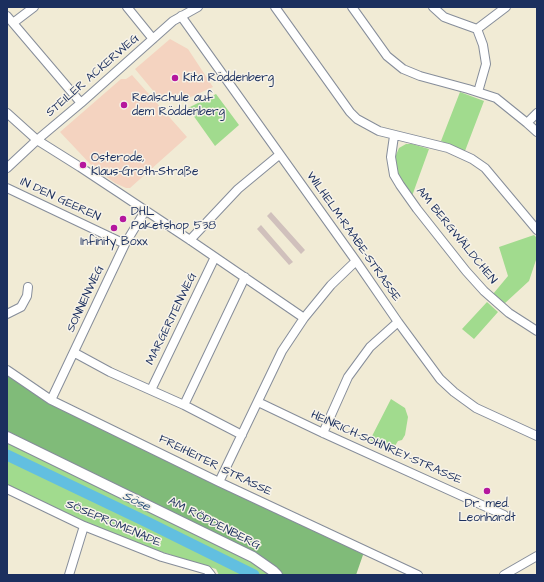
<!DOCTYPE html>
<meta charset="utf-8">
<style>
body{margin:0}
#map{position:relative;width:544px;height:582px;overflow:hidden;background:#f1ebd5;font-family:"Architects Daughter",sans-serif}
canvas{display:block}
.frame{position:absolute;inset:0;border:8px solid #1b2f5e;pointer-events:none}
</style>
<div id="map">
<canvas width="544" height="582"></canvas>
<div class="frame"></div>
</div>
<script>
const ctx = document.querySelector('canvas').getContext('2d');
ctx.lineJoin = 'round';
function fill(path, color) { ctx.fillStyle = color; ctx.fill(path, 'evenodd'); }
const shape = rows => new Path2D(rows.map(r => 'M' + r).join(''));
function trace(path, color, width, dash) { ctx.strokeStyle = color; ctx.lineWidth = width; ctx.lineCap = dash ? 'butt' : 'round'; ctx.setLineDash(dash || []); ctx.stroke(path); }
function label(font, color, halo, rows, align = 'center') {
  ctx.font = font + ' "Architects Daughter",sans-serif'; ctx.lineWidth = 3; ctx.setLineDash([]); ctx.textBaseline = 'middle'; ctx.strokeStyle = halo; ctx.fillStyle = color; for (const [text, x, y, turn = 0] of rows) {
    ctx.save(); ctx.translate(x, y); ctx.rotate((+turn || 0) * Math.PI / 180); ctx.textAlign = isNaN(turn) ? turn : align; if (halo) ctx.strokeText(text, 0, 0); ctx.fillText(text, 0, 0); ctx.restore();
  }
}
const built = shape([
 [170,39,188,49,213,87,184,100,176,95,168,95,160,99,135,69],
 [132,75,187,137,130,188,126,188,115,183,93,167,60,132,121,79,126,79]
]);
const industrial = shape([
 [271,212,305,250,301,254,267,216],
 [261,225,293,262,289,265,257,229]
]);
const green = shape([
 [460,92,484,101,465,151,441,141],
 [216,94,239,125,215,146,188,108],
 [406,144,412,144,429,149,412,196,403,183,397,173,394,156,396,155,399,148],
 [534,235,537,238,537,257,529,281,504,304,493,294,508,276,499,247],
 [487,302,498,312,474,339,462,329],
 [391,399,405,408,408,417,405,435,402,440,398,441,393,449,370,440],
 [7,442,251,560,272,575,219,575,216,569,149,548,73,517,7,485]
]);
const forest = shape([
 [7,372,21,383,364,552,356,575,280,575,7,434]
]);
const river = shape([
 [7,455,147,522,254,575]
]);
const minor = shape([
 [127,7,153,39],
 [275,7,350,112,357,119,379,131,448,148,472,159,485,168,537,230],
 [352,7,387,56,403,69,420,76,468,89,496,98,527,123,537,132],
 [433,7,444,17,452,20,477,29,483,45,486,64,478,92],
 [7,16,81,103],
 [181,16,356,261,398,322,440,379,454,392,476,408,537,436],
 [13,23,34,7],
 [477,29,506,7],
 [7,113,37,140,80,167,190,240,304,318],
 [527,123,537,113],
 [394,136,391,157,394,175,400,185,417,209,466,271,484,291,509,313,537,331],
 [7,168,37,140,81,103,173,21,198,7],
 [7,188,125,244],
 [190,240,238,189,279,155],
 [7,314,21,307,27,296,28,287],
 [75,353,110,372,184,405,242,435],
 [7,370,51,400,219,482,418,575],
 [151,390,215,257],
 [51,400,125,244,145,211],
 [258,402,323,433,504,515],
 [184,405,245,277],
 [323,433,348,377,370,347,398,322],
 [219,482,282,351,304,318,331,285,356,261],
 [7,489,84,526,162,557,207,570,211,575],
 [69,575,84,526],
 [504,575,537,556]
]);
const major = shape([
 [7,437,253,557,273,571,277,575]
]);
const markers = [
 [175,78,4,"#b5179e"],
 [124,105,4,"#b5179e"],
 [83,165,4,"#b5179e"],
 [123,219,4,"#b5179e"],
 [114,228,4,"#b5179e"],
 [487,491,4,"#b5179e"]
];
const streetNames = [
 ["STEILER ACKERWEG",93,76,-41],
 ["IN DEN GEEREN",60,200,25],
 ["AM BERGWÄLDCHEN",456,236,51],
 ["WILHELM-RAABE-STRASSE",353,237,55],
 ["SONNENWEG",86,299,-65],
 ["MARGERITENWEG",172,319,-64],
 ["HEINRICH-SOHNREY-STRASSE",386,448,24],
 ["FREIHEITER STRASSE",215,466,26],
 ["SÖSEPROMENADE",113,524,23],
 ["AM RÖDDENBERG",214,524,27]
];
const poiNames = [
 ["Kita Röddenberg",183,78],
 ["Realschule auf",132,98],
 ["dem Röddenberg",132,112],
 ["Osterode,",91,158],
 ["Klaus-Groth-Straße",91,172],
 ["DHL",131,212],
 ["Paketshop 538",131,226],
 ["Infinity Boxx",114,242,"center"],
 ["Dr. med.",487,504,"center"],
 ["Leonhardt",487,518,"center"]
];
const waterNames = [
 ["Söse",136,502,26]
];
fill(built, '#f4d3c0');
fill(industrial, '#d0c0bc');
fill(green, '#a1db8e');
fill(forest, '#80bb79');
trace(river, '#62bfe0', 11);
trace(minor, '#868d9a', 10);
trace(major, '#868d9a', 12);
trace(minor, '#fff', 8);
trace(major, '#fff', 10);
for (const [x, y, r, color] of markers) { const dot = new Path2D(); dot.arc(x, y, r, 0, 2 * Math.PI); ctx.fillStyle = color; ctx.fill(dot); trace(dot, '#f7f3e8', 1.5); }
label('12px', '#1b2f5e', '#f7f3e8', streetNames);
label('12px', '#1b2f5e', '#f7f3e8', poiNames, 'left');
label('italic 13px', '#2d537e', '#f7f3e8', waterNames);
</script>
